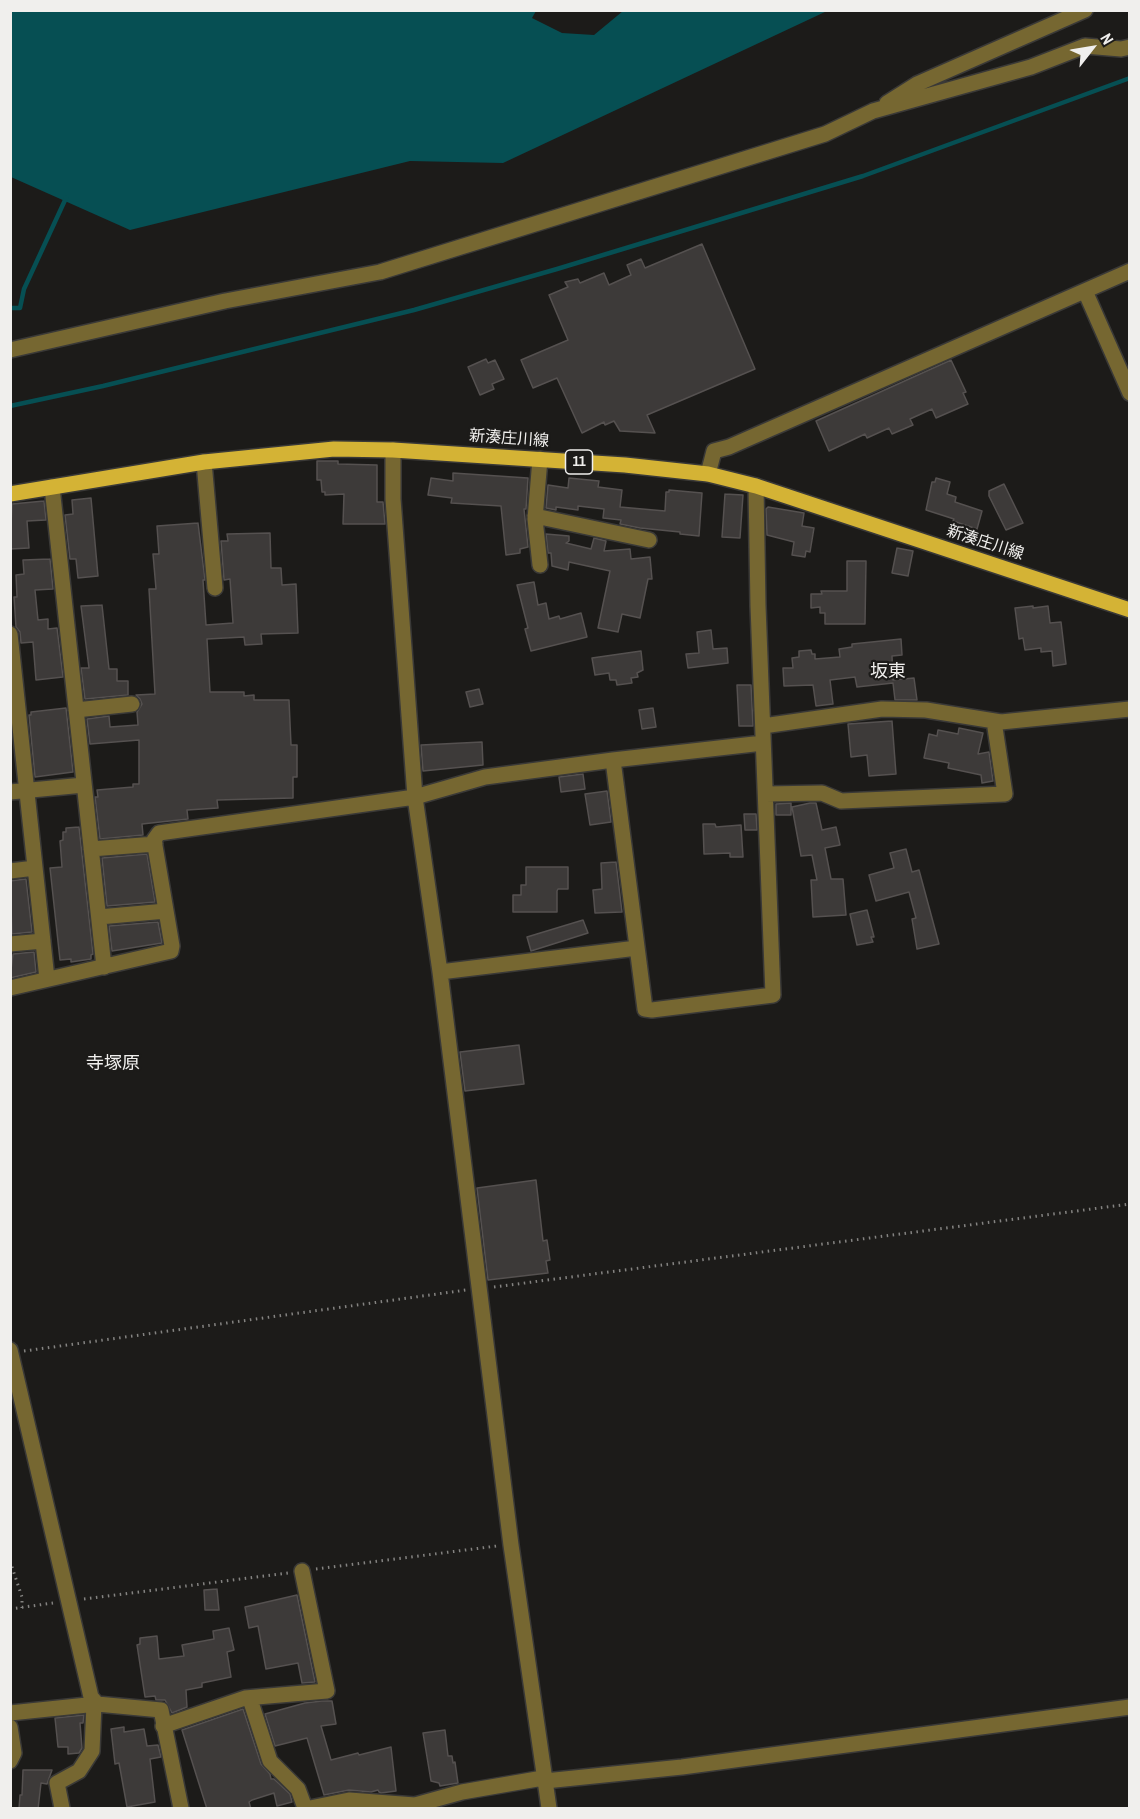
<!DOCTYPE html>
<meta charset="utf-8">
<style>
body{margin:0}
#map{position:relative;width:1140px;height:1819px;overflow:hidden;background:#1c1b19;font-family:"Archivo Narrow",sans-serif}
canvas{display:block}
.frame{position:absolute;inset:0;border:12px solid #f0efed;pointer-events:none}
.north{position:absolute;left:1062px;top:18px;width:60px;height:60px;-webkit-text-stroke:4px #1c1b19;paint-order:stroke;rotate:59deg;font-size:16px;font-weight:700;line-height:24px;text-align:center;color:#f0efed}
.north::after{content:'';display:block;margin:auto;width:21px;height:27px;background:#f0efed;clip-path:polygon(50% 0,100% 100%,50% 72%,0 100%)}
</style>
<div id="map">
<canvas width="1140" height="1819"></canvas>
<div class="frame"></div>
<div class="north">N</div>
</div>
<script>
const ctx = document.querySelector('canvas').getContext('2d');
ctx.lineJoin = 'round';
function fill(path, color) { ctx.fillStyle = color; ctx.fill(path, 'evenodd'); }
const shape = rows => new Path2D(rows.map(r => 'M' + r).join(''));
function trace(path, color, width, dash) { ctx.strokeStyle = color; ctx.lineWidth = width; ctx.lineCap = dash ? 'butt' : 'round'; ctx.setLineDash(dash || []); ctx.stroke(path); }
function label(font, color, halo, rows, align = 'center') {
  ctx.font = font + ' "Archivo Narrow","Noto Sans JP",sans-serif'; ctx.lineWidth = 4.5; ctx.setLineDash([]); ctx.textBaseline = 'middle'; ctx.strokeStyle = halo; ctx.fillStyle = color; for (const [text, x, y, turn = 0] of rows) {
    ctx.save(); ctx.translate(x, y); ctx.rotate((+turn || 0) * Math.PI / 180); ctx.textAlign = isNaN(turn) ? turn : align; if (halo) ctx.strokeText(text, 0, 0); ctx.fillText(text, 0, 0); ctx.restore();
  }
}
const water = shape([
 [536,11,532,18,562,33,594,35,623,11,827,11,503,163,410,161,130,230,11,177,11,11]
]);
const stream = shape([
 [10,308,20,308,24,289,66,198],
 [10,406,103,386,414,310,557,269,863,176,1130,78]
]);
const building = shape([
 [702,244,755,369,647,415,655,433,620,431,614,421,605,425,604,422,582,433,557,378,533,388,521,360,568,340,549,295,568,287,565,282,578,279,580,283,604,273,609,285,631,275,627,265,641,259,645,268,702,244],
 [486,359,488,363,495,360,504,379,492,384,494,389,480,395,468,367,486,359],
 [951,360,966,392,963,393,968,404,936,418,932,409,910,419,913,425,892,434,889,428,867,438,865,434,829,451,816,421,951,360],
 [317,461,338,461,338,464,377,465,377,502,383,502,385,524,343,524,344,494,325,495,325,492,322,492,321,480,317,480,317,461],
 [453,473,528,478,526,509,524,509,528,547,520,549,520,553,506,555,501,506,451,503,452,498,428,495,431,478,453,481,453,473],
 [569,478,599,481,598,487,622,490,620,507,665,511,666,492,669,492,669,490,702,493,699,536,680,534,680,532,640,528,620,524,621,520,603,518,604,509,578,506,578,510,556,507,556,510,546,508,548,485,568,488,569,478],
 [936,478,950,482,947,494,956,497,955,502,982,511,977,529,953,521,954,519,926,510,932,482,935,482,936,478],
 [1004,484,1023,523,1006,530,989,496,989,491,1004,484],
 [725,494,743,495,740,538,722,537,725,494],
 [91,498,98,576,78,578,76,559,70,559,65,515,73,514,72,500,91,498],
 [44,501,46,520,27,521,29,548,10,549,12,504,44,501],
 [768,507,804,513,802,526,814,528,810,552,806,551,805,557,792,555,794,542,767,535,766,509,768,507],
 [198,523,205,580,203,580,206,625,233,623,230,579,224,580,221,541,228,541,227,534,270,533,271,568,281,568,282,585,296,584,298,633,261,634,262,644,245,645,244,637,207,639,210,692,244,692,244,696,254,695,254,700,289,700,291,745,297,745,297,777,293,777,293,798,217,800,218,808,187,810,188,819,142,824,143,835,100,839,95,797,98,797,97,790,133,787,133,784,139,784,139,740,90,744,87,719,109,716,110,727,138,725,137,712,142,704,140,699,136,695,155,694,149,589,156,589,153,554,159,554,157,526,198,523],
 [546,534,569,536,569,541,566,543,591,549,594,538,606,541,604,551,630,549,631,559,650,557,652,579,648,579,640,618,622,614,618,632,598,628,610,571,569,562,568,570,552,566,551,553,548,553,546,534],
 [897,548,913,551,908,576,892,573,897,548],
 [50,559,53,589,35,590,38,620,48,619,48,629,57,628,63,677,36,680,33,642,21,643,20,632,16,627,14,597,17,597,16,575,24,574,23,560,50,559],
 [847,561,866,561,865,624,825,624,825,613,820,613,820,607,811,608,811,594,822,594,821,591,847,591,847,561],
 [534,582,538,605,546,603,549,619,559,616,560,619,581,613,587,637,531,651,525,629,528,628,517,585,534,582],
 [102,605,109,669,117,669,117,681,128,681,128,695,85,699,81,668,89,668,81,606,102,605],
 [1033,606,1033,608,1048,606,1050,623,1061,622,1066,664,1053,666,1052,651,1041,652,1041,648,1025,650,1023,638,1019,639,1015,608,1033,606],
 [711,630,713,649,727,648,728,663,688,668,686,654,699,653,697,632,711,630],
 [901,639,902,655,892,656,893,680,914,678,917,700,895,700,893,683,857,687,855,677,830,680,833,704,816,706,813,685,784,686,783,668,793,668,792,658,799,657,799,651,811,650,812,654,815,654,815,659,840,657,839,649,852,647,852,644,901,639],
 [641,651,643,670,637,673,638,677,631,678,632,683,617,685,616,680,610,680,609,673,595,675,592,658,641,651],
 [737,685,751,685,753,726,739,726,737,685],
 [479,689,483,704,470,707,466,692,479,689],
 [66,708,73,772,35,777,29,715,31,715,31,712,66,708],
 [653,708,656,727,642,729,639,710,653,708],
 [892,721,896,774,869,776,867,755,851,757,848,724,892,721],
 [959,728,983,733,978,754,989,752,993,781,982,783,981,775,948,768,949,763,924,758,929,734,937,736,938,730,958,734,959,728],
 [482,742,483,765,423,771,421,745,482,742],
 [583,774,585,789,561,792,559,777,583,774],
 [607,791,611,822,590,825,585,794,607,791],
 [791,803,791,815,776,815,776,804,791,803],
 [810,803,816,803,822,830,836,827,840,845,825,848,831,879,843,879,846,915,813,917,811,880,817,880,812,855,801,856,792,807,810,803],
 [744,814,756,814,757,830,745,830,744,814],
 [703,824,715,824,716,827,741,825,743,857,730,857,730,853,704,854,703,824],
 [79,827,93,954,91,955,91,959,71,962,71,959,60,960,50,868,62,867,60,841,63,840,63,832,66,832,66,828,79,827],
 [906,849,912,872,919,870,939,944,917,949,912,919,916,918,909,892,876,901,869,875,894,868,890,853,906,849],
 [147,854,155,902,107,906,102,858,147,854],
 [616,862,622,912,595,913,593,890,602,889,601,863,616,862],
 [526,867,568,867,568,889,558,889,557,891,557,912,513,912,513,895,521,895,521,885,526,885,526,867],
 [26,879,32,932,12,934,10,881,26,879],
 [867,910,874,937,871,937,873,942,857,945,850,914,867,910],
 [583,920,588,933,531,951,527,937,583,920],
 [158,922,162,943,112,951,109,926,158,922],
 [34,952,36,972,10,978,13,954,34,952],
 [519,1045,524,1084,465,1091,460,1052,519,1045],
 [536,1180,543,1241,547,1240,550,1260,546,1261,548,1273,488,1280,477,1188,536,1180],
 [217,1589,219,1610,205,1610,204,1590,217,1589],
 [297,1595,315,1682,302,1683,298,1663,266,1669,258,1626,249,1628,245,1607,297,1595],
 [229,1628,234,1650,227,1652,231,1677,202,1683,202,1687,186,1690,187,1707,172,1713,165,1700,156,1700,155,1696,145,1697,137,1645,140,1644,140,1638,157,1636,159,1659,184,1656,182,1645,214,1639,213,1631,229,1628],
 [322,1701,332,1701,336,1724,321,1726,331,1760,358,1753,359,1755,391,1747,396,1791,381,1793,379,1792,378,1790,371,1792,349,1790,324,1795,307,1738,275,1746,265,1714,305,1703,322,1701],
 [243,1709,261,1764,270,1774,271,1779,274,1779,290,1794,292,1802,277,1806,274,1793,252,1800,249,1802,251,1809,207,1809,182,1730,243,1709],
 [84,1715,83,1723,80,1723,82,1748,79,1753,68,1754,68,1747,58,1747,55,1718,84,1715],
 [124,1727,124,1732,144,1729,147,1746,158,1745,161,1757,150,1759,155,1802,127,1807,119,1763,115,1764,111,1729,124,1727],
 [445,1730,448,1756,452,1756,453,1763,455,1762,458,1783,440,1786,439,1783,431,1781,423,1733,445,1730],
 [23,1770,52,1770,47,1784,41,1783,38,1809,19,1809,20,1795,22,1795,23,1770]
]);
const path = shape([
 [494,1287,1130,1204],
 [24,1351,466,1290],
 [10,1561,22,1597,22,1608],
 [316,1569,497,1546],
 [84,1599,288,1573],
 [10,1609,53,1603]
]);
const minor = shape([
 [887,103,917,84,1085,10],
 [1085,291,1130,393],
 [10,350,225,301,380,272,825,134,873,111,1031,67,1085,46,1121,49,1130,47],
 [393,450,393,499,415,797,440,972,511,1545,549,1808],
 [204,462,215,588],
 [708,474,714,451,729,447,1130,271],
 [52,487,104,967],
 [535,516,649,540],
 [540,565,535,519,540,459],
 [10,634,47,979],
 [76,710,132,704],
 [763,726,882,709,926,710,1001,722,1130,709],
 [613,760,645,1009,652,1010,773,995,758,606,756,486],
 [10,792,84,785],
 [766,794,822,793,841,801,1005,794,994,721],
 [91,849,155,844],
 [10,871,35,868],
 [99,917,166,911],
 [10,944,43,941],
 [440,972,637,948],
 [10,988,171,951,172,946,154,840,159,833,415,797,485,777,613,760,763,743],
 [10,1350,91,1697,97,1704,161,1710,181,1808],
 [250,1699,270,1761,298,1789,305,1808],
 [10,1713,97,1704],
 [163,1726,245,1698,327,1691,302,1571],
 [10,1727,14,1753,10,1761],
 [545,1781,682,1767,1130,1707],
 [62,1808,57,1783,79,1771,92,1751,94,1704],
 [310,1808,349,1800,415,1805,462,1792,543,1778]
]);
const major = shape([
 [10,494,204,462,334,449,393,450,625,465,708,474,756,486,1130,610]
]);
const shields = [
 [579,462,27]
];
const shieldNames = [
 ["11",579,462]
];
const streetNames = [
 ["新湊庄川線",509,439,4],
 ["新湊庄川線",985,543,18]
];
const neighbourhoodNames = [
 ["坂東",888,672],
 ["寺塚原",113,1064]
];
fill(water, '#064f53');
trace(stream, '#064f53', 4.5);
fill(building, '#3d3a39');
trace(building, '#555150', 1.5);
trace(minor, '#3a3937', 18);
trace(major, '#3a3937', 18);
trace(path, '#848381', 3, [1.5, 4.5]);
trace(minor, '#766731', 15);
trace(major, '#d4b335', 15);
for (const [x, y, w] of shields) { const box = new Path2D(); box.roundRect(x - w / 2, y - 12, w, 24, 4.5); ctx.fillStyle = '#1c1b19'; ctx.fill(box); trace(box, '#f0efed', 1.5); }
label('bold 15px', '#f0efed', null, shieldNames);
label('16px', '#f0efed', '#1c1b19', streetNames);
label('18px', '#f0efed', '#1c1b19', neighbourhoodNames);
</script>
